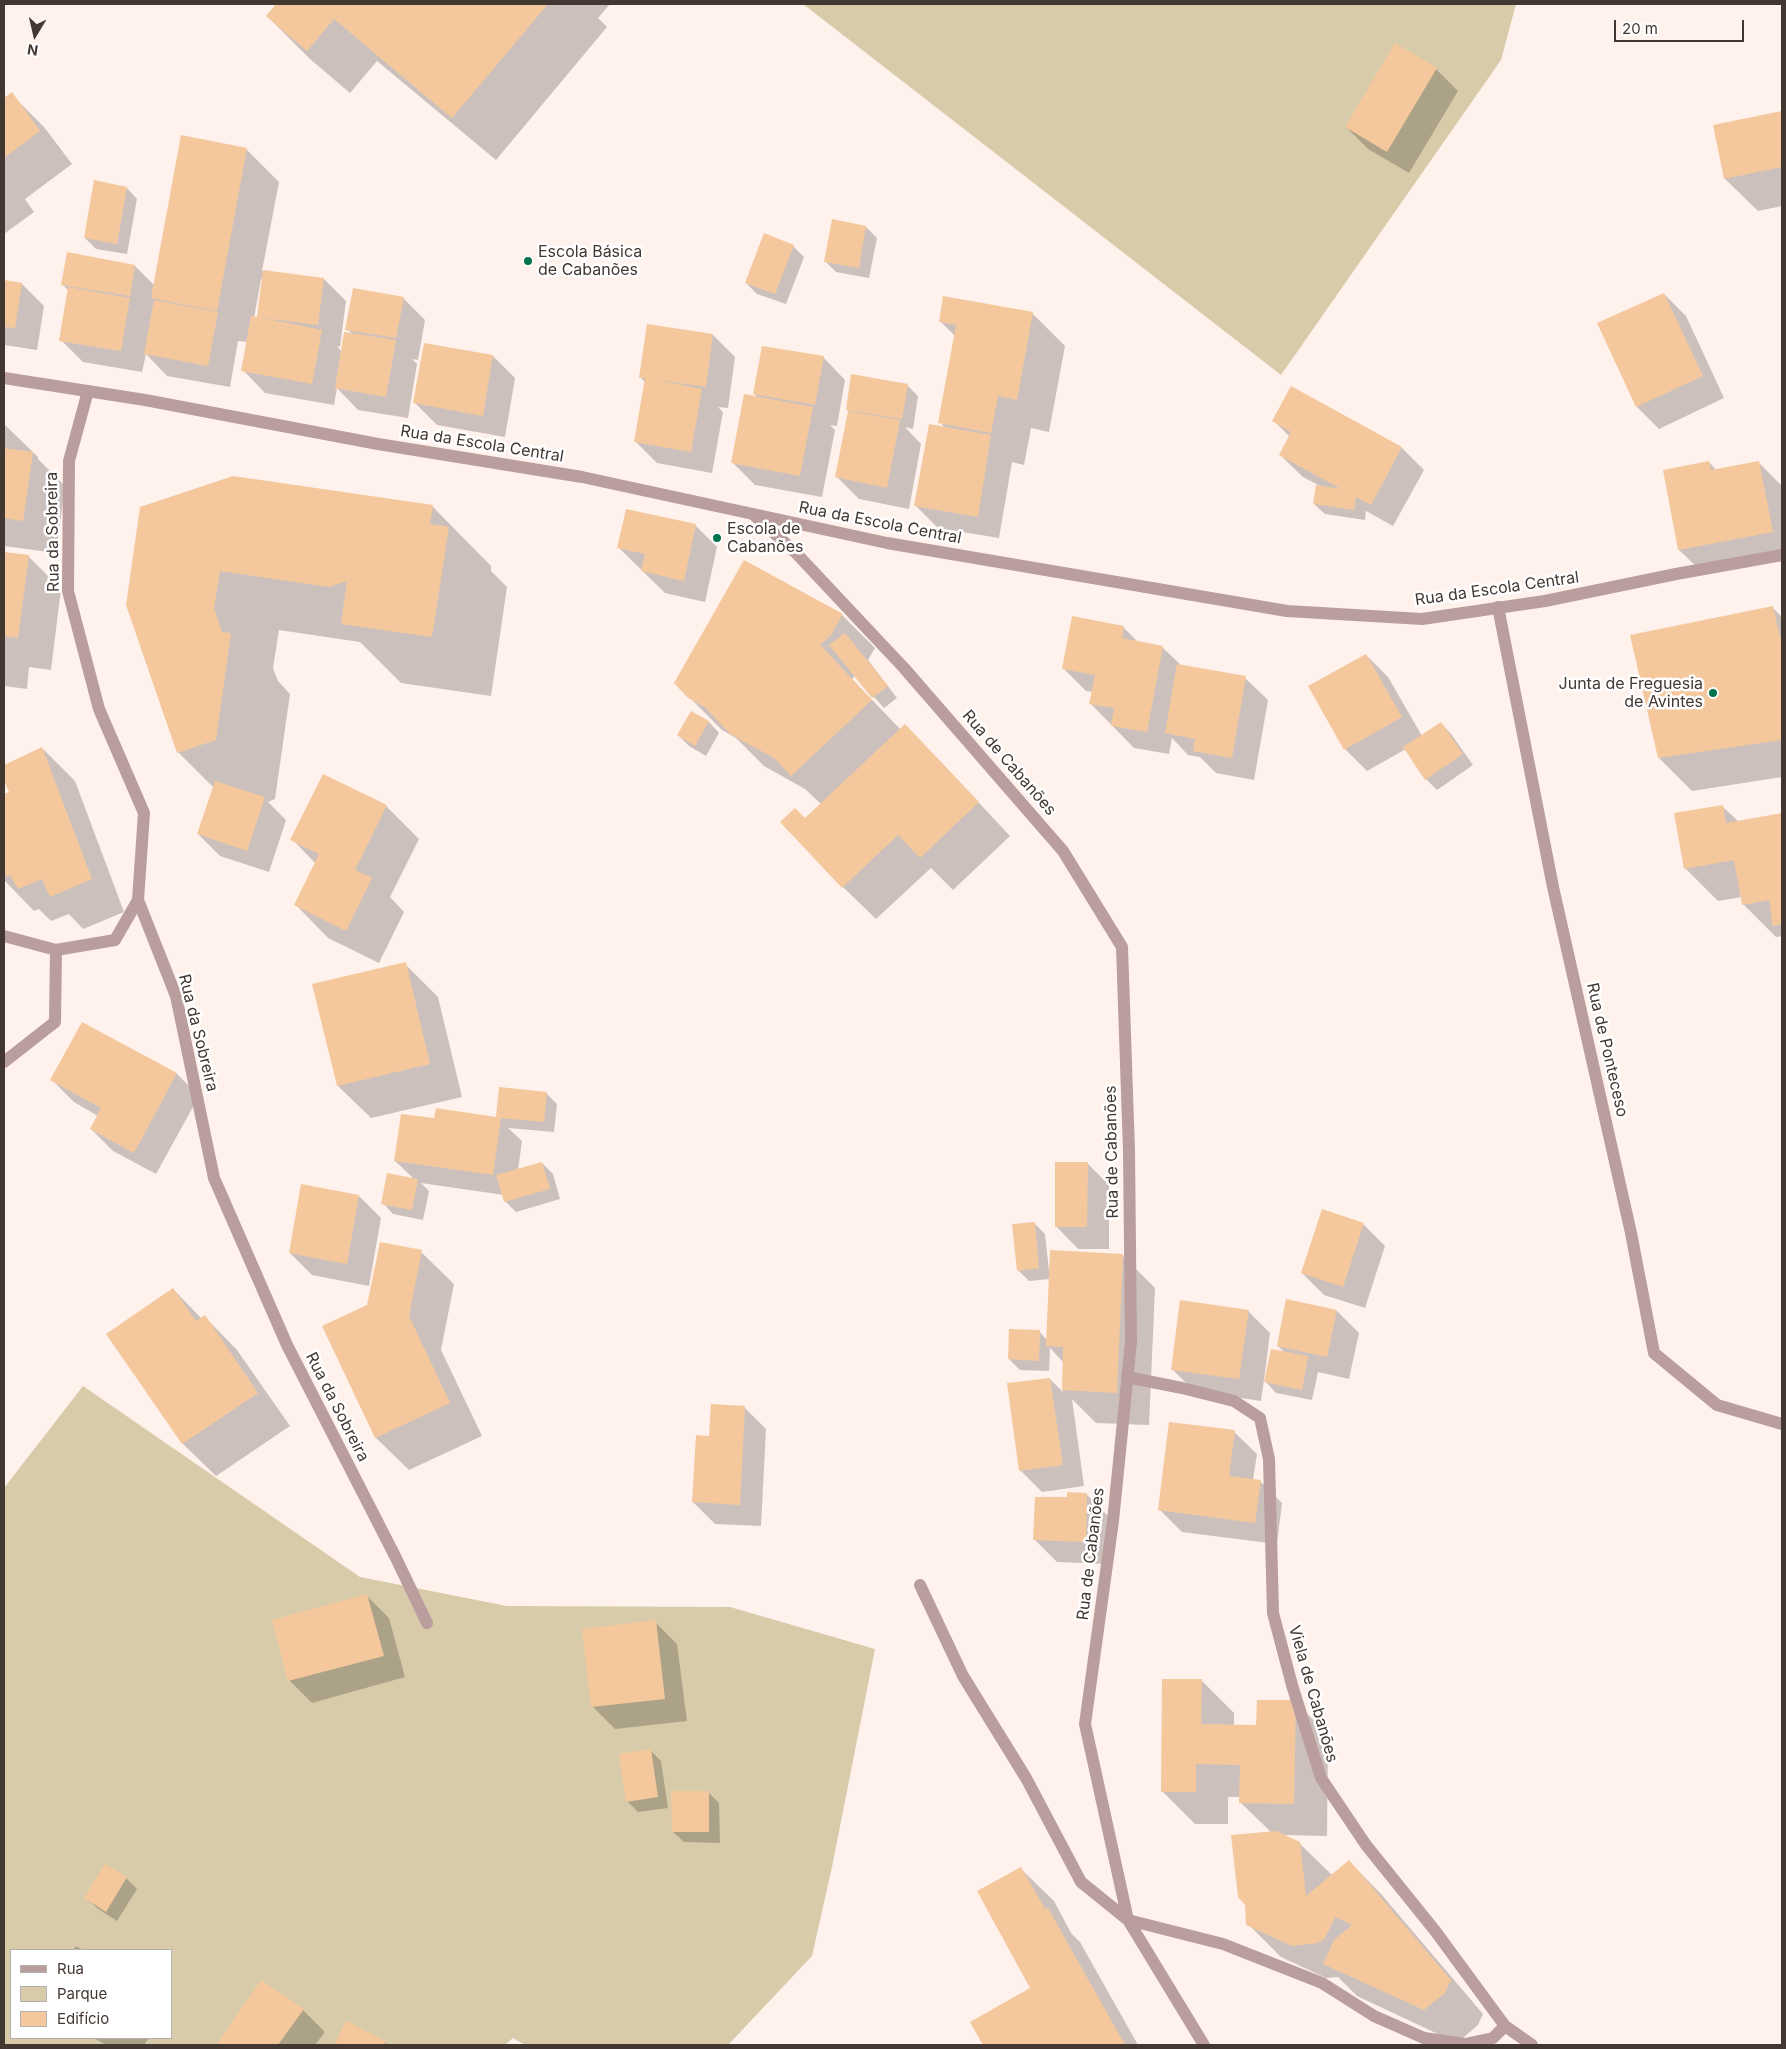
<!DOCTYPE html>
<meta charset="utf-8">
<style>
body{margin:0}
#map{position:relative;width:1786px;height:2049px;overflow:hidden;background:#fff1ec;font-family:Inter,sans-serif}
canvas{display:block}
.frame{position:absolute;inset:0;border:5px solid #433732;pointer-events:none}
.legend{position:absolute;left:10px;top:1949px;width:162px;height:90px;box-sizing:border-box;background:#fff;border:1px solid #b4afad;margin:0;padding:6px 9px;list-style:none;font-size:15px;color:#433732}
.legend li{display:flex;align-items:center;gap:10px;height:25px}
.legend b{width:25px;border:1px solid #b4afad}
.north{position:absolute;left:10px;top:10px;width:50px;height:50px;-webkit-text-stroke:4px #fff;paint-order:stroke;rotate:189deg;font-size:14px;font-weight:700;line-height:20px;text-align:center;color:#433732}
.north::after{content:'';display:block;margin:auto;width:18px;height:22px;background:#433732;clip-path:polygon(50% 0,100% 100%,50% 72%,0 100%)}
.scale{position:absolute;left:1614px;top:20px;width:130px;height:22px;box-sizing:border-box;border:2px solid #433732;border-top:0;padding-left:6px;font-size:15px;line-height:18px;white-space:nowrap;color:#433732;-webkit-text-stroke:4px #fff;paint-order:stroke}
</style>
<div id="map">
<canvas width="1786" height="2049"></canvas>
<div class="frame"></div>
<ul class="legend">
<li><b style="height:6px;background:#ba9d9d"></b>Rua</li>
<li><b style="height:14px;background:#d8cbaa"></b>Parque</li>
<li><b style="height:14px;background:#f4c89c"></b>Edifício</li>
</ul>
<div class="north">N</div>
<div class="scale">20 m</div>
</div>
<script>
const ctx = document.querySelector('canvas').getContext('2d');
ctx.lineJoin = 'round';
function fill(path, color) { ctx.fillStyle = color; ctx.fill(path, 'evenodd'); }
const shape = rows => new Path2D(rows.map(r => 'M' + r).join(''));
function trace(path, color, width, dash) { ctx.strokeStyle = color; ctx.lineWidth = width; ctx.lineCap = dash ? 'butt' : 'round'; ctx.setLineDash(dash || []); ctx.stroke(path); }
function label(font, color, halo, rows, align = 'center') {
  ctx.font = font + ' Inter,sans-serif'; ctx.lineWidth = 5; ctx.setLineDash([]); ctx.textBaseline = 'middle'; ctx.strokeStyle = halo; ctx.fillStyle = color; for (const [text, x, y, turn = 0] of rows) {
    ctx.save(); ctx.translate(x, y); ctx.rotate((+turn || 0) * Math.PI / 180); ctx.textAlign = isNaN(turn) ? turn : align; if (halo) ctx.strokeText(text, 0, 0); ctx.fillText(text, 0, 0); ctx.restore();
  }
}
const green = shape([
 [803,4,1516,4,1501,60,1281,375],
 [83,1386,360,1577,507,1606,730,1607,875,1649,832,1867,812,1956,728,2045,525,2045,513,2038,505,2045,4,2045,4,1488],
 [11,1950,171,1950,171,2038,11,2038]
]);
const shadow = shape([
 [278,4,610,4,598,18,607,27,496,160,377,61,350,93,310,59,267,16],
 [1436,69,1458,91,1409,173,1368,149,1346,127],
 [11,94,44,127,72,164,25,199,34,212,4,234,4,99],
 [1782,113,1782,206,1758,211,1725,179,1714,126],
 [246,149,279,182,262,271,324,279,346,301,340,347,337,346,342,352,352,334,347,329,403,298,425,320,418,360,412,359,417,364,408,418,358,410,337,388,334,405,265,393,243,370,248,342,238,341,230,387,167,376,146,354,142,372,83,362,61,340,69,291,62,284,135,266,154,285],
 [261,279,263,279,258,319,254,318],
 [127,188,137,199,127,254,96,249,85,238],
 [866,227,877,238,869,278,836,272,826,262],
 [793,246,804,257,786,304,757,294,746,283],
 [4,281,22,284,44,306,37,350,4,345],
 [1664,294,1686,316,1724,398,1659,429,1637,407],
 [1032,313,1065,346,1049,432,1031,428,1024,465,1012,462,999,538,938,528,916,506,945,428,940,422,955,336,940,321],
 [713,335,735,357,728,408,718,407,723,412,712,473,657,463,635,441,645,382,640,377],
 [425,344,493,356,515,378,505,437,437,425,415,403],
 [823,357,845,380,837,426,830,425,835,430,822,497,755,485,733,463,759,398,754,394],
 [907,385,918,396,913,429,905,427,921,444,909,509,859,499,837,477,849,411,847,409],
 [1292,388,1402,448,1424,470,1393,526,1366,511,1365,520,1325,514,1314,504,1322,487,1303,477,1280,455,1290,437,1274,421],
 [4,424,38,457,38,459,65,486,56,553,4,546],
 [1709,462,1717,471,1759,463,1781,485,1782,556,1702,572,1679,550],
 [432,506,491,566,491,571,507,587,491,696,401,683,360,642,279,630,273,668,278,681,290,694,275,799,268,802,286,820,269,872,220,856,198,834,214,788,178,752,141,508],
 [695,525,717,547,705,602,665,593,619,548],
 [4,553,28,556,61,589,51,670,29,667,27,689,4,686],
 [1773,608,1782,617,1782,777,1692,791,1659,758],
 [842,615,875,648,868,660,897,698,884,708,855,676,852,679,901,730,937,758,1010,836,953,890,931,868,876,919,843,887,805,819,821,804,805,789,764,766,736,738,722,730,689,697],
 [1123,627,1139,643,1162,647,1182,666,1245,678,1268,700,1254,780,1216,773,1200,757,1188,755,1172,738,1169,754,1134,748,1091,704,1093,692,1086,691,1064,669],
 [1366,655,1388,677,1422,736,1441,723,1451,734,1473,765,1437,790,1426,779,1406,749,1367,771,1345,749],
 [692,712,709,722,719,733,706,756,689,746,678,735],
 [42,748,75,781,124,912,83,929,69,914,51,921,39,909,34,911,4,880,4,795,11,793,4,778,4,766],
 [386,806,419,839,390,897,404,912,379,963,328,938,296,905,316,864,292,839],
 [1722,806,1739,822,1782,815,1782,936,1776,937,1743,904,1742,897,1718,901,1685,868],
 [405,964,438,997,462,1097,371,1118,338,1086],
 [177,1074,199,1096,156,1174,113,1151,91,1129,98,1116,74,1102,52,1080],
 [546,1093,557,1104,554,1132,508,1128,522,1141,518,1170,542,1163,553,1174,560,1199,516,1212,505,1201,504,1195,421,1183,429,1191,423,1220,393,1214,383,1203,414,1179,395,1161,435,1120,500,1119,497,1117],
 [1087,1163,1109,1185,1109,1249,1078,1249,1056,1226],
 [359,1196,381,1218,369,1286,312,1275,290,1253],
 [1034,1223,1045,1234,1049,1271,1122,1255,1155,1288,1149,1425,1096,1423,1072,1399,1084,1486,1042,1492,1020,1470,1050,1379,1063,1392,1064,1363,1050,1348,1049,1371,1020,1370,1009,1359,1039,1331,1047,1340,1050,1279,1029,1281,1018,1270],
 [1363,1224,1385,1246,1365,1308,1324,1295,1302,1273],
 [421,1252,454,1284,441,1350,482,1436,409,1470,376,1438,324,1327,368,1305],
 [173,1289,202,1319,205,1317,237,1350,290,1426,216,1476,183,1444,108,1334],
 [1248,1311,1270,1333,1264,1380,1266,1380,1285,1353,1278,1346,1337,1311,1359,1333,1349,1379,1318,1372,1312,1400,1276,1393,1264,1380,1261,1401,1194,1391,1172,1369],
 [744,1407,766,1429,761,1526,715,1524,693,1502,710,1437],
 [1234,1432,1257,1454,1253,1480,1260,1481,1282,1503,1277,1544,1182,1532,1160,1510],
 [1087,1495,1109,1517,1107,1564,1057,1562,1035,1540],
 [367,1596,389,1618,405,1677,312,1703,290,1681,273,1621],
 [655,1622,677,1644,687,1721,615,1729,593,1707,583,1630],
 [1201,1680,1234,1713,1234,1726,1258,1726,1295,1702,1328,1734,1327,1836,1283,1835,1299,1843,1332,1875,1349,1861,1381,1894,1483,2014,1478,2025,1457,2043,1357,1996,1338,1977,1326,1978,1281,1957,1248,1924,1271,1832,1240,1802,1241,1797,1228,1797,1228,1824,1195,1824,1162,1791],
 [650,1750,661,1761,668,1808,638,1812,627,1801],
 [708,1792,719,1803,720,1843,684,1842,673,1832],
 [1021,1869,1054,1901,1071,1933,1080,1942,1138,2045,984,2045,972,2022,1032,1989],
 [126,1878,137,1889,117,1921,97,1908,86,1898],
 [76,1946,82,1950,73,1950],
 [261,1982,303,2010,325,2032,315,2045,218,2045],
 [346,2023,385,2042,388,2045,335,2045],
 [94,2038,149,2038,144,2045,106,2045]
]);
const building = shape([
 [276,4,548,4,452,118,334,19,307,51,266,16],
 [1395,43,1437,68,1387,152,1345,127],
 [12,92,40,131,4,158,4,98],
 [1782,111,1782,167,1724,179,1713,125],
 [181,135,247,148,217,311,151,298],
 [94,180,127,187,117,244,84,238],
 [832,219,866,226,859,268,824,262],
 [764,233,794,245,775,294,745,283],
 [67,252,135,265,130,296,61,285],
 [263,270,324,278,318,325,262,318,322,330,312,384,241,371,251,316,257,317],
 [4,280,22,283,15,328,4,327],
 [68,287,130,298,121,351,59,341],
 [353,288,404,297,396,338,345,330],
 [1664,293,1703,376,1636,407,1597,323],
 [943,296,1033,312,1017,400,998,396,991,433,938,423,956,325,939,322],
 [154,300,218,312,208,366,144,354],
 [647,324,713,334,706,387,653,379,702,389,691,452,634,442,645,378,639,378],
 [344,332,396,340,386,397,335,388],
 [424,343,493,355,483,416,413,403],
 [762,346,824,356,815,405,753,394],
 [851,374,908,384,902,419,846,410],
 [1291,386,1402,447,1371,505,1356,497,1354,510,1313,504,1316,485,1341,489,1279,455,1291,432,1272,421],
 [744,394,813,407,800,476,731,463],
 [848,411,900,420,887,488,835,477],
 [929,424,991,435,978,517,914,506],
 [4,448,33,452,23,521,4,518],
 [1709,461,1711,470,1759,461,1773,532,1678,550,1663,470],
 [233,476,433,505,430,524,449,527,432,637,341,624,347,581,329,587,220,571,214,608,222,632,231,633,216,740,177,753,126,605,140,507],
 [626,509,696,524,684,581,641,571,645,554,617,548],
 [4,552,29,555,18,638,4,636],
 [744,560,843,614,831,635,820,645,872,700,791,776,774,758,730,734,705,707,688,698,674,683],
 [1773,606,1782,646,1782,740,1658,758,1630,635],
 [1072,616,1124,626,1122,638,1163,646,1147,732,1111,726,1114,708,1089,704,1095,675,1062,669],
 [845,633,888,686,872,698,829,645],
 [1366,654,1402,717,1344,750,1308,686],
 [1177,664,1246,676,1232,758,1193,751,1195,739,1165,733],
 [691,711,709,721,695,746,677,735],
 [1441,722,1463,754,1425,780,1403,747],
 [905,724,979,802,920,858,898,835,842,888,780,822,795,808,805,818],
 [42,747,92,879,50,897,42,879,18,889,10,875,4,877,4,794,9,792,4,781,4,765],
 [323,774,387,805,355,870,372,878,346,931,294,905,319,854,290,840],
 [215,781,265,797,247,851,197,834],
 [1723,805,1726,823,1782,813,1782,924,1773,926,1769,900,1742,905,1734,860,1684,869,1674,813],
 [406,962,430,1064,337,1086,312,984],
 [82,1022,177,1073,134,1153,90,1129,101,1108,50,1080],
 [499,1087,547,1092,544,1122,501,1118,493,1175,394,1161,401,1114,434,1118,436,1108,496,1117],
 [542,1162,550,1189,504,1202,496,1175],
 [1055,1162,1088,1162,1087,1227,1055,1227],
 [387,1173,418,1179,412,1210,381,1204],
 [301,1184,359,1195,347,1264,289,1253],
 [1322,1209,1364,1223,1343,1287,1301,1273],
 [1035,1222,1039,1268,1017,1271,1012,1224],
 [380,1242,422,1250,409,1316,450,1403,375,1438,322,1326,367,1305],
 [1050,1250,1123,1254,1117,1393,1062,1390,1063,1347,1046,1346],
 [173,1288,196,1321,205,1315,258,1393,182,1444,106,1334],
 [1286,1299,1337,1310,1327,1357,1277,1346],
 [1180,1300,1249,1310,1239,1379,1171,1370],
 [1009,1329,1040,1330,1039,1361,1008,1359],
 [1271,1349,1308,1356,1302,1390,1264,1382],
 [1050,1378,1063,1465,1019,1471,1007,1383],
 [711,1404,745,1406,740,1505,692,1502,696,1435,709,1436],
 [1169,1422,1235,1430,1229,1476,1261,1480,1255,1523,1158,1510],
 [1067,1492,1087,1493,1086,1542,1033,1540,1035,1497,1067,1497],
 [367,1594,384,1656,288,1681,272,1620],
 [656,1620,665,1699,591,1707,582,1629],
 [1162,1679,1202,1679,1201,1724,1256,1725,1257,1700,1296,1700,1294,1804,1239,1803,1240,1765,1196,1764,1196,1792,1161,1792],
 [651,1749,658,1797,626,1802,619,1754],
 [671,1791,709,1791,709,1832,672,1832],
 [1276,1831,1300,1842,1306,1896,1349,1860,1451,1980,1445,1993,1424,2010,1323,1964,1334,1940,1352,1925,1335,1917,1325,1938,1318,1943,1292,1946,1246,1925,1245,1905,1238,1897,1231,1835],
 [105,1864,127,1877,106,1912,84,1898],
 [1021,1867,1045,1909,1048,1908,1125,2045,983,2045,970,2022,1030,1988,977,1891],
 [261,1980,304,2009,278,2045,216,2045],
 [346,2021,386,2041,384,2045,334,2045]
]);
const minor = shape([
 [88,391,69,461,68,591,99,709,144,813,138,900,176,996,214,1178,287,1345,396,1558,427,1623],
 [753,514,795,552,904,668,1063,851,1122,947,1129,1151,1131,1342,1113,1521,1085,1724,1128,1920,1204,2045],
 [1498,607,1553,887,1631,1233,1654,1353,1717,1405,1782,1424],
 [4,936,56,950,115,940,138,900],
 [4,1062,55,1022,56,950],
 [1127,1377,1182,1388,1234,1401,1260,1418,1269,1459,1273,1613,1292,1685,1321,1778,1366,1845,1436,1932,1505,2026,1532,2045],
 [920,1585,963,1676,1026,1778,1081,1882,1128,1920,1223,1944,1322,1983,1374,2016,1424,2038,1465,2044,1493,2038,1505,2026]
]);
const tertiary = shape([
 [4,378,145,400,378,444,582,477,887,543,1287,611,1422,619,1545,601,1676,574,1782,555]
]);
const markers = [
 [528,261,5,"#01734d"],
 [717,538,5,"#01734d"],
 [1713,693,5,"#01734d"]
];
const poiNames = [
 ["Escola Básica",538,252],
 ["de Cabanões",538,270],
 ["Escola de",727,529],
 ["Cabanões",727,547],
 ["Junta de Freguesia",1703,684,"right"],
 ["de Avintes",1703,702,"right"]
];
const streetNames = [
 ["Rua da Escola Central",482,444,9],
 ["Rua da Escola Central",880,523,11],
 ["Rua da Sobreira",53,532,-91],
 ["Rua da Escola Central",1497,589,-8],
 ["Rua de Cabanões",1009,763,49],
 ["Rua da Sobreira",198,1033,76],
 ["Rua de Ponteceso",1607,1050,77],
 ["Rua de Cabanões",1112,1152,-91],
 ["Rua da Sobreira",337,1407,63],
 ["Rua de Cabanões",1091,1554,-83],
 ["Viela de Cabanões",1313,1694,74]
];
fill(green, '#d8cbaa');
fill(shadow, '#0003');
fill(building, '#f4c89c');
trace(minor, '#ba9d9d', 12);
trace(tertiary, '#ba9d9d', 12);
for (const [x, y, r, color] of markers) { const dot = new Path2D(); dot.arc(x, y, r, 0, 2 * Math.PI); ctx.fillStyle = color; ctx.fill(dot); trace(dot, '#fff', 2); }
label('16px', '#433732', '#fff', poiNames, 'left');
label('16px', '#433732', '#fff', streetNames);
</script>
